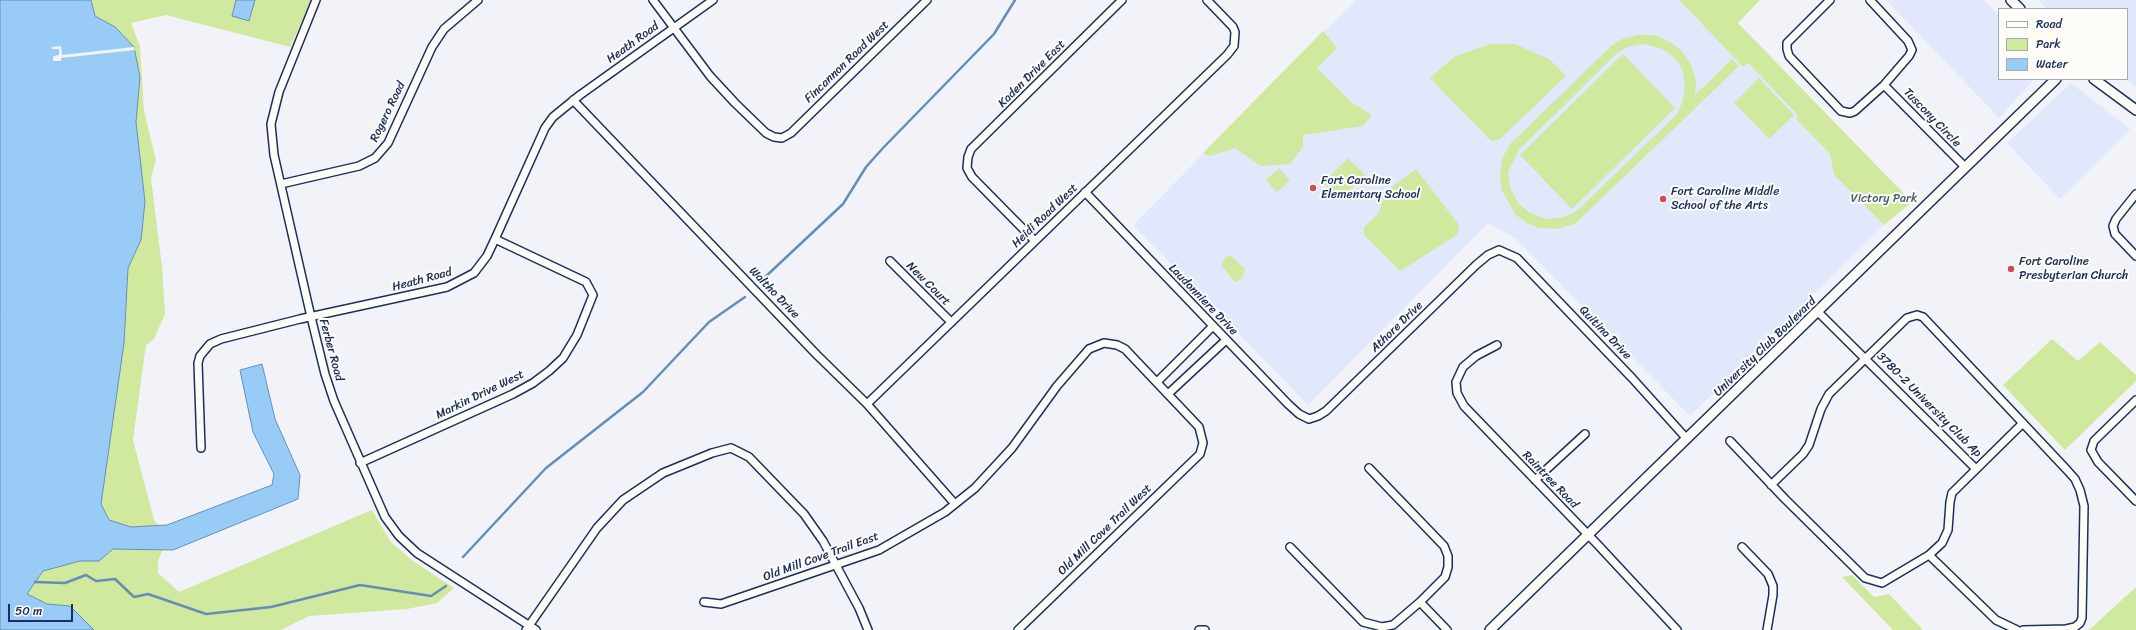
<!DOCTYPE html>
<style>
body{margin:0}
#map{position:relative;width:2136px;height:630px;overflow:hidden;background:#f1f3f9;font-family:Sriracha,sans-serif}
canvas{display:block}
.legend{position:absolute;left:1998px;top:8px;width:130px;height:72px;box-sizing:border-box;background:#fdfcf7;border:1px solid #a3aaba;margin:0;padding:5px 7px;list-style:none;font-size:12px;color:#1b2f5e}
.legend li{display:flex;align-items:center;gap:8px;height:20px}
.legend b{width:20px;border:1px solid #a3aaba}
.scale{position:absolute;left:8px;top:604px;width:65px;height:18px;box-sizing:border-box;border:2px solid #1b2f5e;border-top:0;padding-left:5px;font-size:12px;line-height:14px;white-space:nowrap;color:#1b2f5e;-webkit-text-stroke:3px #fdfcf7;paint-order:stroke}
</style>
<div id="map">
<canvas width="2136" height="630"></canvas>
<ul class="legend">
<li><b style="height:5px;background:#fdfcf7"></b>Road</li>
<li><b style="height:11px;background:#d0e99e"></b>Park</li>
<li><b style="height:11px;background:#98ccf6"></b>Water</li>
</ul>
<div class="scale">50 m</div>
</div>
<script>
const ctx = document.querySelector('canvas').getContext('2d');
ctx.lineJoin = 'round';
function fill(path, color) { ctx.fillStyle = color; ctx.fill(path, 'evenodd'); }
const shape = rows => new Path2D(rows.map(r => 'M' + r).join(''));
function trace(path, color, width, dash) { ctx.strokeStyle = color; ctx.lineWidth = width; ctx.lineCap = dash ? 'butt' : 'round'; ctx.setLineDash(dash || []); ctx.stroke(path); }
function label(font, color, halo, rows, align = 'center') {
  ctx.font = font + ' Sriracha,sans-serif'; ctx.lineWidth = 4; ctx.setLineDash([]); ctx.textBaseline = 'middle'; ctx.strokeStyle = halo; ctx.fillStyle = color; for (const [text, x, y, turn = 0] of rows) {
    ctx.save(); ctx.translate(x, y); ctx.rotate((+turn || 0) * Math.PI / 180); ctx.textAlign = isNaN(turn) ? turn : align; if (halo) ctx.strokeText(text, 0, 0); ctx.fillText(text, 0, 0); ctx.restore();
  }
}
const built = shape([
 [1356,0,1679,0,1743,67,1747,62,1797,114,1797,120,1830,154,1834,175,1884,225,1690,416,1516,239,1488,223,1308,405,1133,225],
 [1886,0,1984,0,1999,16,1999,79,2034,79,1999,118],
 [2038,0,2136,0,2136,87,2125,79,2127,79,2127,9,2047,9],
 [2071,83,2130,129,2060,199,2007,143]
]);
const green = shape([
 [91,0,312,0,290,47,166,15,131,23,140,46,144,111,156,160,151,178,162,267,165,314,154,339,146,345,133,440,154,520,160,526,131,527,109,520,101,504,124,343,128,268,141,240,145,202,136,122,140,77,134,47,115,27,95,16],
 [1679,0,1760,0,1738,23,1912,202,1884,225,1834,175,1830,154,1797,120,1797,114,1748,63,1743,67],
 [1323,31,1337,48,1317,68,1351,102,1372,115,1363,126,1303,135,1303,147,1290,164,1261,166,1235,148,1210,156,1203,153],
 [1638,35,1655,35,1670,42,1681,50,1691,65,1696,80,1695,95,1732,59,1739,66,1575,224,1558,229,1539,228,1527,223,1516,215,1502,191,1500,176,1502,159,1509,145,1611,46,1624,38],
 [1643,44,1660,48,1672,55,1682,68,1685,85,1682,103,1677,114,1577,211,1564,217,1546,219,1530,213,1518,203,1510,188,1508,172,1519,150,1615,55,1627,47],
 [1490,44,1515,44,1549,59,1566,76,1499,140,1491,141,1430,78,1454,57],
 [1623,54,1675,108,1572,209,1520,155],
 [1759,78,1794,115,1769,139,1734,103],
 [1348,158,1365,175,1340,200,1323,183],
 [1279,168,1290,181,1277,192,1266,180],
 [1416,169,1459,225,1457,235,1400,271,1364,235,1364,227,1378,214,1383,200,1393,186],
 [1231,256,1245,269,1242,278,1237,281,1235,282,1221,265,1226,257],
 [2052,339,2078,361,2100,342,2136,375,2136,381,2065,450,2003,385],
 [372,510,391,542,413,561,454,588,437,603,407,609,309,616,281,630,94,630,70,606,47,604,27,594,43,571,80,561,99,561,113,549,163,550,158,560,158,573,179,592],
 [1852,575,1874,597,1889,594,1923,630,1893,630,1842,577],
 [2136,587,2136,630,2089,630]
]);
const water = shape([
 [0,0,91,0,95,16,115,27,134,47,140,77,136,122,145,202,141,240,128,268,124,343,101,504,109,520,131,527,167,525,272,485,274,474,253,432,240,370,262,364,275,419,300,475,298,499,173,550,113,549,99,561,80,561,43,571,27,594,47,604,70,606,94,630,0,630,0,0],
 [236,0,255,0,249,21,232,16,236,0]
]);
const pier = shape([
 [61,46,62,55,134,47,135,50,61,58,61,61,53,61,53,56,59,55,59,49,52,49,52,47]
]);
const stream = shape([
 [763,279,843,204,866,167,883,148,994,34,1015,0],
 [463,557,546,468,643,392,709,322,745,297],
 [35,582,65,583,86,575,96,581,115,579,134,597,148,594,206,614,271,607,360,585,431,596,446,586]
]);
const minor = shape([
 [316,0,279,92,271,124,274,155,311,317,325,374,334,401,385,517,399,536,417,553,536,630],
 [653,0,710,76,735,103,766,133,774,137,782,138,791,133,927,0],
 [1830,0,1787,43,1787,49,1789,56,1841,111,1850,113,1855,111,1884,85,1909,56,1912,50,1908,41,1870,0],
 [1884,85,1965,167],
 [573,100,817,355,867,404,955,504],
 [281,184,359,166,375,158,388,143,432,47,444,29,478,0],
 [1085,192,1288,404,1299,414,1309,419,1318,416,1326,411,1476,265,1488,255,1499,250,1517,258,1632,378,1687,439],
 [2136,194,2116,219,2113,226,2115,234,2136,256],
 [1035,241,972,177,967,168,968,157,971,149,1122,0],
 [890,261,951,322],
 [1818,312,1975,468],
 [1497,345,1476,356,1463,367,1456,382,1457,393,1464,406,1598,545,1677,630],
 [1157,382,1213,326],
 [1168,394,1226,340],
 [2136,400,2094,441,2091,450,2098,462,2136,501],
 [867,404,1227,55,1234,46,1235,32,1233,27,1207,0],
 [1730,441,1785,499,1865,578,1882,583,1929,555,1942,543,1948,530,1950,502,1952,493,2023,423],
 [201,448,198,363,200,356,210,344,221,339,300,319,447,287,474,273,487,256,495,239,545,128,553,117,580,95,713,0],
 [360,463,513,394,533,383,549,371,563,358,577,335,593,295,586,282,495,239],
 [1535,480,1585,434],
 [1771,485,1803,454,1809,445,1821,409,1829,394,1907,318,1917,315,1923,317,2067,470,2075,479,2080,490,2084,506,2082,618,2080,623,2075,627,2066,629,2023,630],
 [1290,547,1363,622,1382,627,1393,625,1420,602,1445,577,1448,567,1448,556,1444,546,1369,468],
 [1742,547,1768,574,1773,586,1773,595,1767,630],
 [1929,555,1996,620,2017,630],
 [704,602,721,604,879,550,945,512,975,488,1012,448,1057,386,1089,349,1104,343,1117,345,1125,349,1199,427,1203,443,1200,454,1018,630],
 [1420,602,1447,630],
 [526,630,597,528,623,500,663,473,712,453,731,448,749,457,804,514,823,541,859,608,868,630],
 [1199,630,1205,630]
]);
const tertiary = shape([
 [2011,0,2020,9],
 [2094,79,2136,110],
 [1490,630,2056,79]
]);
const markers = [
 [1313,188,4,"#d1495b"],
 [1663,199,4,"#d1495b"],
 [2011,269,4,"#d1495b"]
];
const streetNames = [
 ["Heath Road",633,43,-36],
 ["Fincannon Road West",847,62,-44],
 ["Kaden Drive East",1032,74,-45],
 ["Rogero Road",388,112,-64],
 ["Tuscony Circle",1932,118,46],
 ["Heidi Road West",1045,216,-44],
 ["Heath Road",422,280,-15],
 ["New Court",928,284,45],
 ["Waltho Drive",774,293,46],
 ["Laudonniere Drive",1203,300,46],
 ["Athore Drive",1397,327,-44],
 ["Quitina Drive",1605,333,46],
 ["University Club Boulevard",1765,347,-44],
 ["Ferber Road",331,350,75],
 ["Markin Drive West",480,395,-26],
 ["3780-2 University Club Ap",1929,405,45],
 ["Raintree Road",1550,480,46],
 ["Old Mill Cove Trail West",1105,530,-44],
 ["Old Mill Cove Trail East",821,557,-20]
];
const poiNames = [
 ["Fort Caroline",1321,181],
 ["Elementary School",1321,195],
 ["Fort Caroline Middle",1671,192],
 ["School of the Arts",1671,206],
 ["Fort Caroline",2019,262],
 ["Presbyterian Church",2019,276]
];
const parkNames = [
 ["Victory Park",1884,199]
];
fill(built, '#e2e8fb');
fill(green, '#d0e99e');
fill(water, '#98ccf6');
trace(water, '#668db9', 1);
fill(pier, '#f1f3f9');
trace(stream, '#668db9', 2.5);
trace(minor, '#1b2f5e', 10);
trace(tertiary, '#1b2f5e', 12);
trace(minor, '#fdfcf7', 7);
trace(tertiary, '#fdfcf7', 9);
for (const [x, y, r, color] of markers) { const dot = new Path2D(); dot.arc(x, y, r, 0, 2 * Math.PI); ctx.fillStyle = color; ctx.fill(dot); trace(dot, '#fdfcf7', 1.5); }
label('12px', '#1b2f5e', '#fdfcf7', streetNames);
label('12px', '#1b2f5e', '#fdfcf7', poiNames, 'left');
label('12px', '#485e6e', '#fdfcf7', parkNames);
</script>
